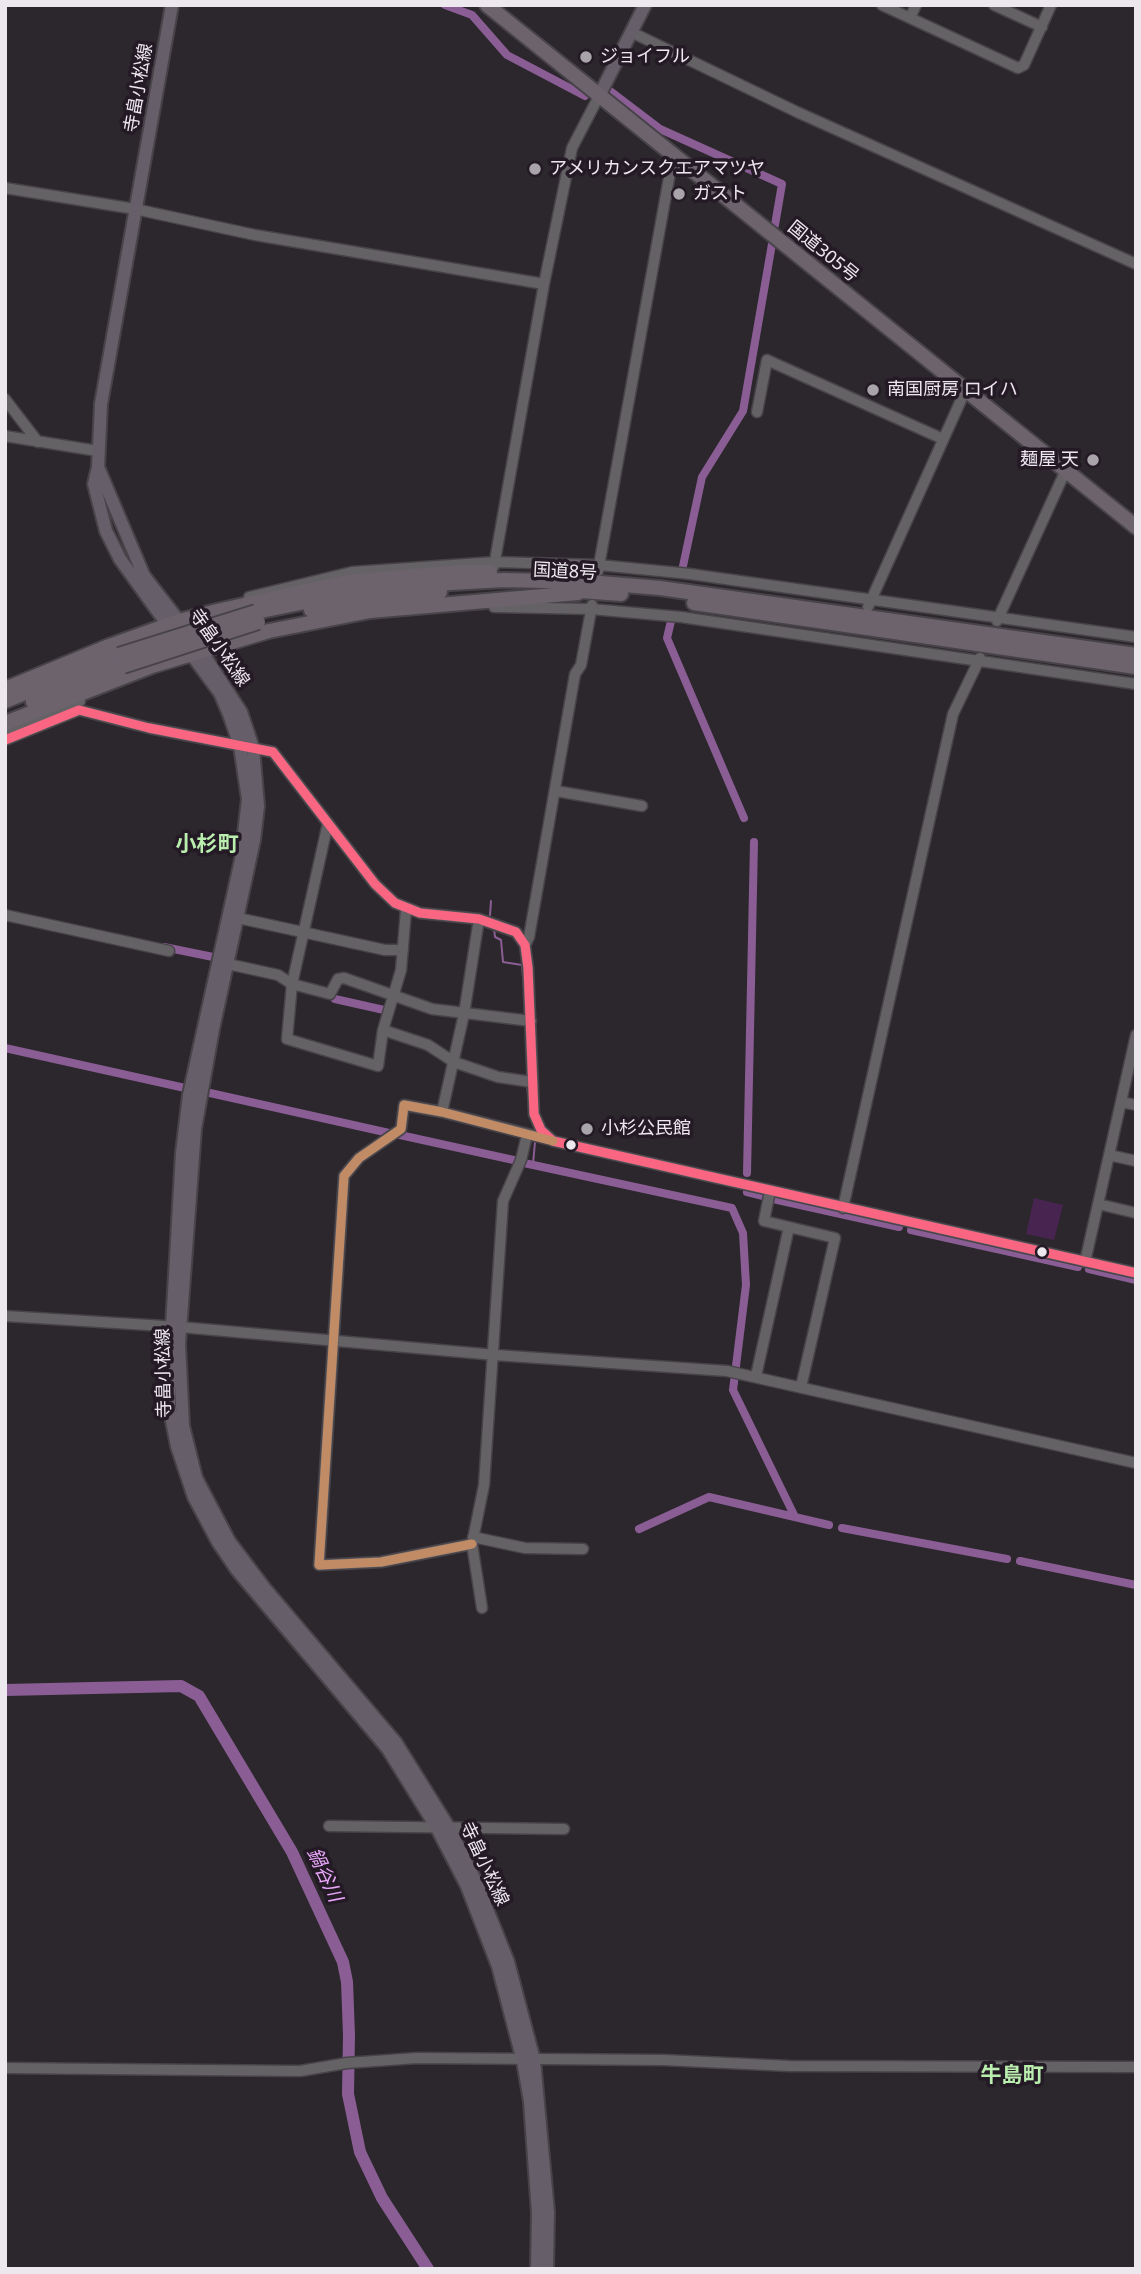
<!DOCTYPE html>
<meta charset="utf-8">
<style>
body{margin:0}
#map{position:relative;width:1141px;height:2274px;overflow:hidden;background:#2c272c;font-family:"Noto Sans",sans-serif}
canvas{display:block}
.frame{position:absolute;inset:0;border:7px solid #ede7ee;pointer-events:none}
</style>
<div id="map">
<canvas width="1141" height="2274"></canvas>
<div class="frame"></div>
</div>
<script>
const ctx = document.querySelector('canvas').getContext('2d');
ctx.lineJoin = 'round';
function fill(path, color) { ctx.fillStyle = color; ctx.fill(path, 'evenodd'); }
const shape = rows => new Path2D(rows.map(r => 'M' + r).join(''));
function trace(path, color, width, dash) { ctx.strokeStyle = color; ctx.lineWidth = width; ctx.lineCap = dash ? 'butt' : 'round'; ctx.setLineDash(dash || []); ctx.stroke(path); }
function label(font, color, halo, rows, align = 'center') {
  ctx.font = font + ' "Noto Sans","Noto Sans JP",sans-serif'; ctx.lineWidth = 7; ctx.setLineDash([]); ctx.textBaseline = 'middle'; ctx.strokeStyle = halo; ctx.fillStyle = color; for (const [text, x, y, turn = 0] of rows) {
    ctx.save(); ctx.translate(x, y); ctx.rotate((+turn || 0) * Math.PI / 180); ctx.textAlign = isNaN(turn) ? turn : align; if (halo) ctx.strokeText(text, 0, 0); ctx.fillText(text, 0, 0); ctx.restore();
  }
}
const green = shape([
 [1034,1198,1063,1205,1054,1240,1026,1234]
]);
const stream = shape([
 [490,915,491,901],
 [494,929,495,937,501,940,503,962,522,965,525,1002],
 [527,1074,527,1065],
 [527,1085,530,1114],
 [533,1164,535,1142]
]);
const canal = shape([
 [445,5,472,15,507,55,585,96],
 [610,91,660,129,782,184,775,225],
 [683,566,702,477,743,411,772,244],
 [671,621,667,638,744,818],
 [164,947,213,957],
 [335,999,384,1010],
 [5,1048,185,1088],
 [210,1093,389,1133],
 [400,1135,518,1161],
 [524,1163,732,1208,743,1233,746,1285,733,1390,794,1515],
 [747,1173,754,842],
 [747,1192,763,1196],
 [773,1199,899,1227],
 [911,1230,1078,1267],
 [1089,1269,1136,1280],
 [842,1528,1007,1559],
 [639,1529,709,1497,829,1525],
 [1020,1561,1136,1585]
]);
const river = shape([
 [5,1690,181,1686,199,1696,292,1852,343,1962,347,1982,349,2035,348,2094,360,2152,382,2198,428,2269]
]);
const minor = shape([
 [882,5,1018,68,1024,65,1051,5],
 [994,5,1042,27],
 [910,18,916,5],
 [631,32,797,112,1136,264],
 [5,188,135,209,255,235,544,284],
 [5,399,38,442],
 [757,412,767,360,943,439],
 [5,436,98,451],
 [494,566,544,284,572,148,599,96],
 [598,571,673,156],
 [249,597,352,572,495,562,599,565,690,574,1136,637],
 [494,607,591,609,681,617,1136,684],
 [868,607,966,389],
 [997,621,1065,472],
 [5,732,80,701],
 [5,740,79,710,149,728,273,752,375,884,395,903,420,913,479,919,516,932,525,945,528,968,534,1114,541,1130,553,1141,1136,1273],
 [556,791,642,806],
 [328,823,292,984,287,1039,378,1066,383,1030,428,1045,454,1062,498,1077,532,1082],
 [5,915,169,951],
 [238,918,385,950,403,950],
 [525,945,529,937,575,674,581,665,592,605],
 [228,964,278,975,292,984,330,994,338,979,344,978,432,1009,531,1021],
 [383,1030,401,970,406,910],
 [1121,1102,1136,1105],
 [442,1112,464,1014,479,919],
 [1109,1155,1136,1161],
 [770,1191,764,1221,835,1238,801,1387],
 [1098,1204,1136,1213],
 [843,1208,953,714,980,658],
 [1085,1262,1136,1035],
 [5,1316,180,1327,495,1355,727,1371,1136,1463],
 [756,1376,789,1227],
 [473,1537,525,1548,583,1549],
 [472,1544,381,1562,319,1565,344,1176,359,1158,401,1129,404,1105,442,1112,551,1140],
 [482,1608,472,1544,484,1485,503,1201,521,1160,527,1135],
 [329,1826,564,1829],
 [5,2068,300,2071,347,2063,417,2058,664,2060,789,2066,1136,2067]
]);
const major = shape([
 [172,5,101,404,98,467,94,484,106,531,120,559,172,631],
 [599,96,645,5],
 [98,467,144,576,185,629],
 [198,646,241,712,253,748,258,806,254,840,213,1029,195,1129,179,1344,183,1426,196,1478,229,1541,266,1590,396,1743,449,1828,476,1882,508,1962,534,2060,548,2212,547,2269],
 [186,647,220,693,229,714,240,746,248,799,241,860,189,1095,182,1153,169,1379,169,1406,177,1446,194,1497,218,1542,237,1570,388,1749,437,1828,467,1886,498,1966,523,2061,530,2101,538,2213,537,2269]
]);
const highway = shape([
 [487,5,1136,527],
 [568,590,621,594],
 [694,603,1136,667],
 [311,610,440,592],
 [256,612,340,595,415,585,504,580,588,582,660,588,1136,655],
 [5,689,109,646,179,621,217,611,347,582,461,572,490,572],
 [5,701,119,655],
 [33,702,123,666],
 [5,723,152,666,269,631,370,611,578,593]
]);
const highwayBridge = shape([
 [119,655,256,612],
 [123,666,258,622]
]);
const bus1 = shape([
 [5,740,79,710,149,728,273,752,375,884,395,903,420,913,479,919,516,932,525,945,528,968,534,1114,541,1130,553,1141,1136,1273]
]);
const bus2 = shape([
 [472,1544,381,1562,319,1565,344,1176,359,1158,401,1129,404,1105,442,1112,553,1141]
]);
const markers = [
 [586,57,7,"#a9a4aa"],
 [535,169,7,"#a9a4aa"],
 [679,194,7,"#a9a4aa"],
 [873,390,7,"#a9a4aa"],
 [1093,460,7,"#a9a4aa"],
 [587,1129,7,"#a9a4aa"],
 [571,1145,6,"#ede7ee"],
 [1042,1252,6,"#ede7ee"]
];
const poiNames = [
 ["ジョイフル",600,57],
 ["アメリカンスクエアマツヤ",549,169],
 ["ガスト",693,194],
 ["南国厨房 ロイハ",887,390],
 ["麺屋 天",1079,460,"right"],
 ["小杉公民館",601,1129]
];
const streetNames = [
 ["寺畠小松線",139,88,-80],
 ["国道305号",823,252,39],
 ["国道8号",565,572,3],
 ["寺畠小松線",219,648,55],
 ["寺畠小松線",164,1373,-91],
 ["寺畠小松線",484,1864,65]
];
const waterNames = [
 ["鍋谷川",324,1875,65]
];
const quarterNames = [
 ["小杉町",207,845],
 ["牛島町",1012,2076]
];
fill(green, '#482450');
trace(stream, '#8a5e95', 2);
trace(canal, '#8a5e95', 8);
trace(river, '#8a5e95', 12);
trace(minor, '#474348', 13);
trace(major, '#474348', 16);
trace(highway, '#474348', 18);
trace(minor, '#656266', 10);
trace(major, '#665e68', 12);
trace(highway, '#6d636d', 14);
trace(highwayBridge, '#474348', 18, []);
trace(highwayBridge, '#6d636d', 14);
trace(bus1, '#fa6682', 9);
trace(bus2, '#c18c65', 9);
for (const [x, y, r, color] of markers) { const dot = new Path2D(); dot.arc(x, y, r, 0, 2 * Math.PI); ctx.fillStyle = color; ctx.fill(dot); trace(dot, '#231a25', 2.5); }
label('18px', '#ede7ee', '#231a25', poiNames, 'left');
label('18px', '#ede7ee', '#231a25', streetNames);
label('italic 19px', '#e9a6f9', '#231a25', waterNames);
label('bold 21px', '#baeeae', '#231a25', quarterNames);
</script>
